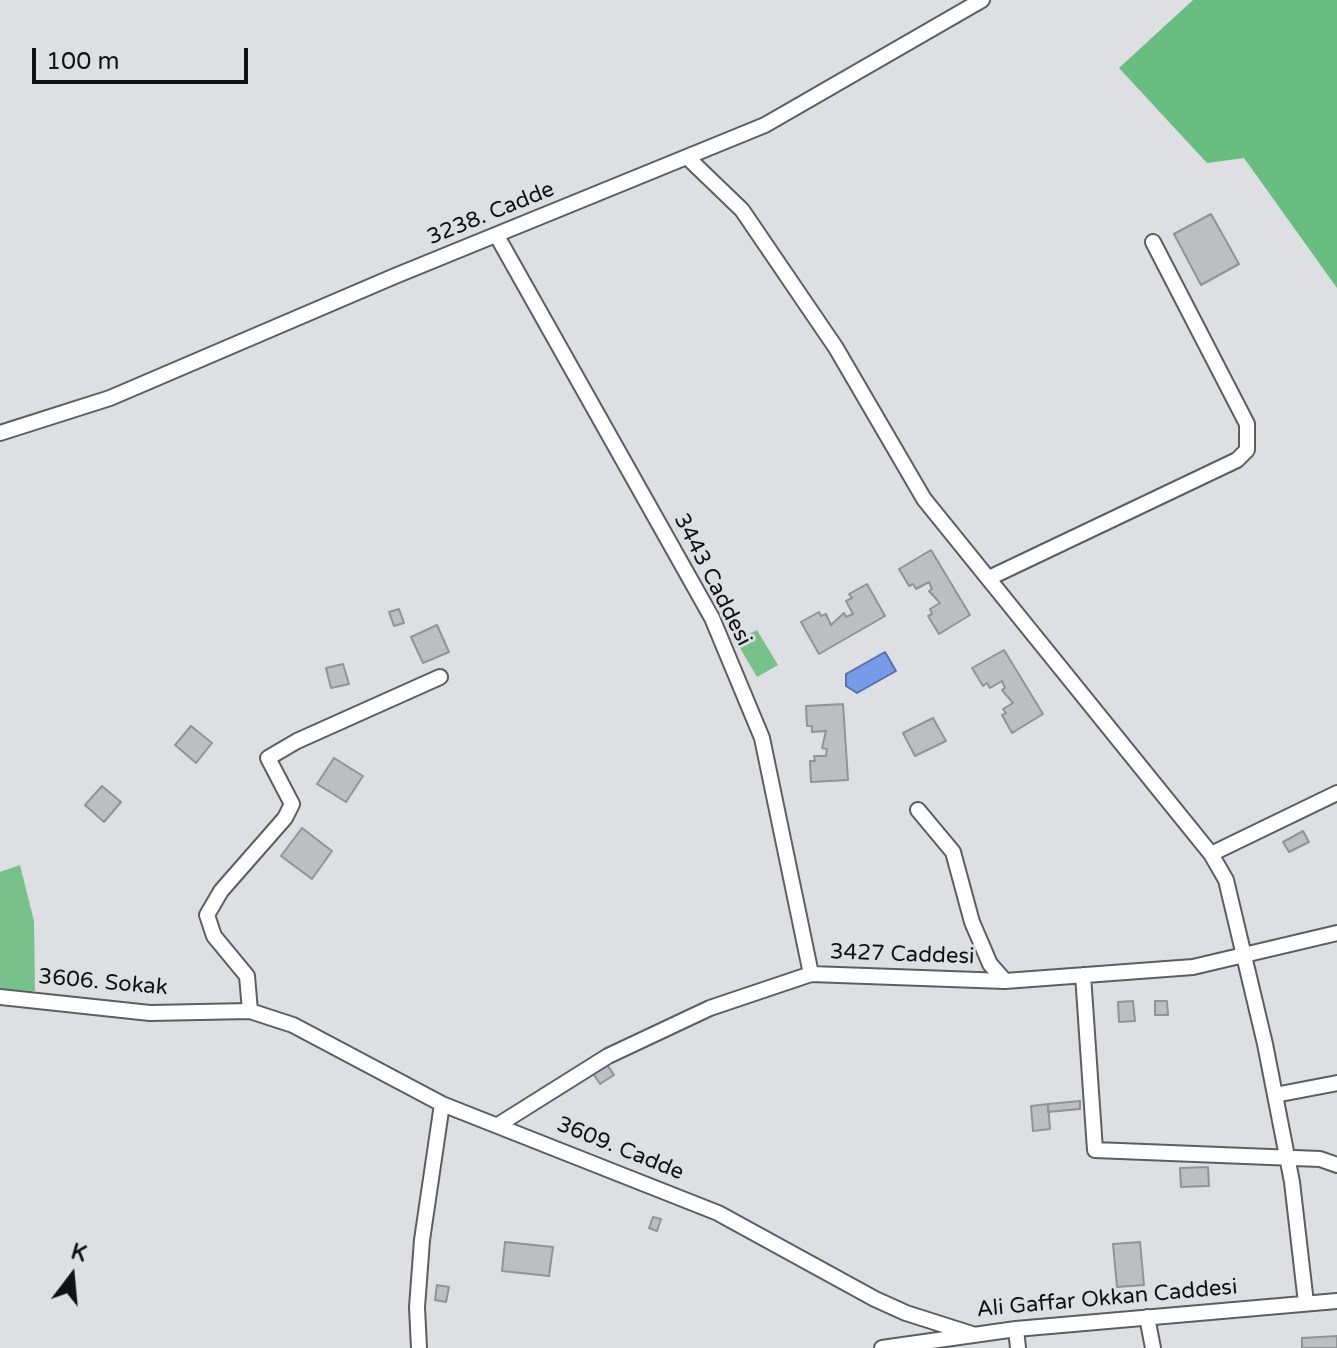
<!DOCTYPE html>
<style>
body{margin:0}
#map{position:relative;width:1337px;height:1348px;overflow:hidden;background:#dddfe2;font-family:"Varela Round",sans-serif}
canvas{display:block}
.north{position:absolute;left:32px;top:1236px;width:80px;height:80px;-webkit-text-stroke:6px #dddfe2;paint-order:stroke;rotate:16deg;font-size:22px;font-weight:700;line-height:32px;text-align:center;color:#101112}
.north::after{content:'';display:block;margin:auto;width:28px;height:36px;background:#101112;clip-path:polygon(50% 0,100% 100%,50% 72%,0 100%)}
.scale{position:absolute;left:32px;top:48px;width:216px;height:36px;box-sizing:border-box;border:4px solid #101112;border-top:0;padding-left:10px;font-size:24px;line-height:28px;white-space:nowrap;color:#101112;-webkit-text-stroke:6px #dddfe2;paint-order:stroke}
</style>
<div id="map">
<canvas width="1337" height="1348"></canvas>
<div class="north">K</div>
<div class="scale">100 m</div>
</div>
<script>
const ctx = document.querySelector('canvas').getContext('2d');
ctx.lineJoin = 'round';
function fill(path, color) { ctx.fillStyle = color; ctx.fill(path, 'evenodd'); }
const shape = rows => new Path2D(rows.map(r => 'M' + r).join(''));
function trace(path, color, width, dash) { ctx.strokeStyle = color; ctx.lineWidth = width; ctx.lineCap = dash ? 'butt' : 'round'; ctx.setLineDash(dash || []); ctx.stroke(path); }
function label(font, color, halo, rows, align = 'center') {
  ctx.font = font + ' "Varela Round",sans-serif'; ctx.lineWidth = 6; ctx.setLineDash([]); ctx.textBaseline = 'middle'; ctx.strokeStyle = halo; ctx.fillStyle = color; for (const [text, x, y, turn = 0] of rows) {
    ctx.save(); ctx.translate(x, y); ctx.rotate((+turn || 0) * Math.PI / 180); ctx.textAlign = isNaN(turn) ? turn : align; if (halo) ctx.strokeText(text, 0, 0); ctx.fillText(text, 0, 0); ctx.restore();
  }
}
const green = shape([
 [757,630,778,665,757,677,736,641],
 [20,865,34,921,35,991,0,990,0,872]
]);
const forest = shape([
 [1193,0,1337,0,1337,288,1244,158,1207,163,1119,68]
]);
const water = shape([
 [885,652,896,671,857,693,846,686,846,674,885,652]
]);
const building = shape([
 [1211,214,1239,264,1201,285,1174,234,1211,214],
 [931,550,970,615,939,634,928,616,932,614,930,609,940,603,929,591,932,589,929,582,916,589,913,584,909,586,899,569,931,550],
 [867,584,885,616,819,654,801,622,819,612,821,616,826,614,831,625,844,613,846,617,853,614,846,601,852,598,849,594,867,584],
 [399,609,404,623,394,626,389,612,399,609],
 [437,625,449,652,423,663,411,637,437,625],
 [1004,650,1043,714,1012,733,1002,715,1006,713,1003,709,1013,703,1002,690,1005,688,1002,681,990,688,987,683,983,686,972,668,1004,650],
 [343,664,349,684,331,688,326,668,343,664],
 [843,704,848,780,811,782,810,761,815,761,814,756,826,756,827,749,822,748,826,731,812,732,812,726,807,726,806,706,843,704],
 [933,718,946,741,915,756,903,733,933,718],
 [191,726,212,743,196,763,175,745,191,726],
 [334,758,363,776,346,802,317,784,334,758],
 [102,786,121,802,104,822,85,805,102,786],
 [302,828,332,851,312,879,281,856,302,828],
 [1303,831,1309,842,1289,852,1283,842,1303,831],
 [1133,1001,1135,1021,1119,1022,1118,1002,1133,1001],
 [1155,1001,1167,1001,1168,1015,1155,1015,1155,1001],
 [606,1063,614,1075,600,1084,592,1072,606,1063],
 [1080,1101,1080,1109,1048,1112,1048,1104,1080,1101],
 [1048,1104,1050,1129,1033,1131,1031,1106,1048,1104],
 [1208,1167,1209,1186,1181,1187,1180,1168,1208,1167],
 [653,1217,661,1219,657,1231,649,1228,653,1217],
 [505,1242,553,1247,549,1276,502,1271,505,1242],
 [1140,1242,1144,1285,1117,1287,1113,1244,1140,1242],
 [437,1285,449,1287,446,1302,435,1300,437,1285],
 [1337,1336,1337,1348,1302,1348,1302,1338,1337,1336]
]);
const minor = shape([
 [688,158,742,210,836,348,924,499,1211,854,1226,880,1265,1044,1292,1182,1306,1303],
 [497,236,712,618,762,738,811,974],
 [0,433,110,398,395,276,765,125,982,0],
 [989,578,1237,460,1247,450,1247,424,1153,242],
 [918,810,953,852,972,922,990,964,1005,981],
 [1211,854,1337,793],
 [1083,975,1095,1150,1320,1159,1337,1165],
 [0,997,150,1013,250,1011,293,1025,442,1104,718,1213,875,1299,906,1313,972,1334],
 [250,1011,247,976,214,936,207,915,221,891,285,818,292,804,268,758,297,741,440,677],
 [1275,1095,1337,1083],
 [498,1125,608,1056,710,1008,811,974,1005,981,1193,967,1337,933],
 [1147,1317,1153,1348],
 [1016,1329,1018,1348],
 [419,1348,417,1307,422,1240,442,1104],
 [882,1348,1016,1329,1337,1301]
]);
const streetNames = [
 ["3238. Cadde",491,214,-22],
 ["3443 Caddesi",712,580,63],
 ["3427 Caddesi",902,955,2],
 ["3606. Sokak",103,983,5],
 ["3609. Cadde",620,1149,22],
 ["Ali Gaffar Okkan Caddesi",1107,1299,-5]
];
fill(green, '#78c18b');
fill(forest, '#68bd80');
fill(water, '#779be9');
trace(water, '#5872a8', 2);
fill(building, '#bdbec1');
trace(building, '#919396', 2);
trace(minor, '#5c5e60', 18);
trace(minor, '#fff', 14);
label('22px', '#101112', '#dddfe2', streetNames);
</script>
